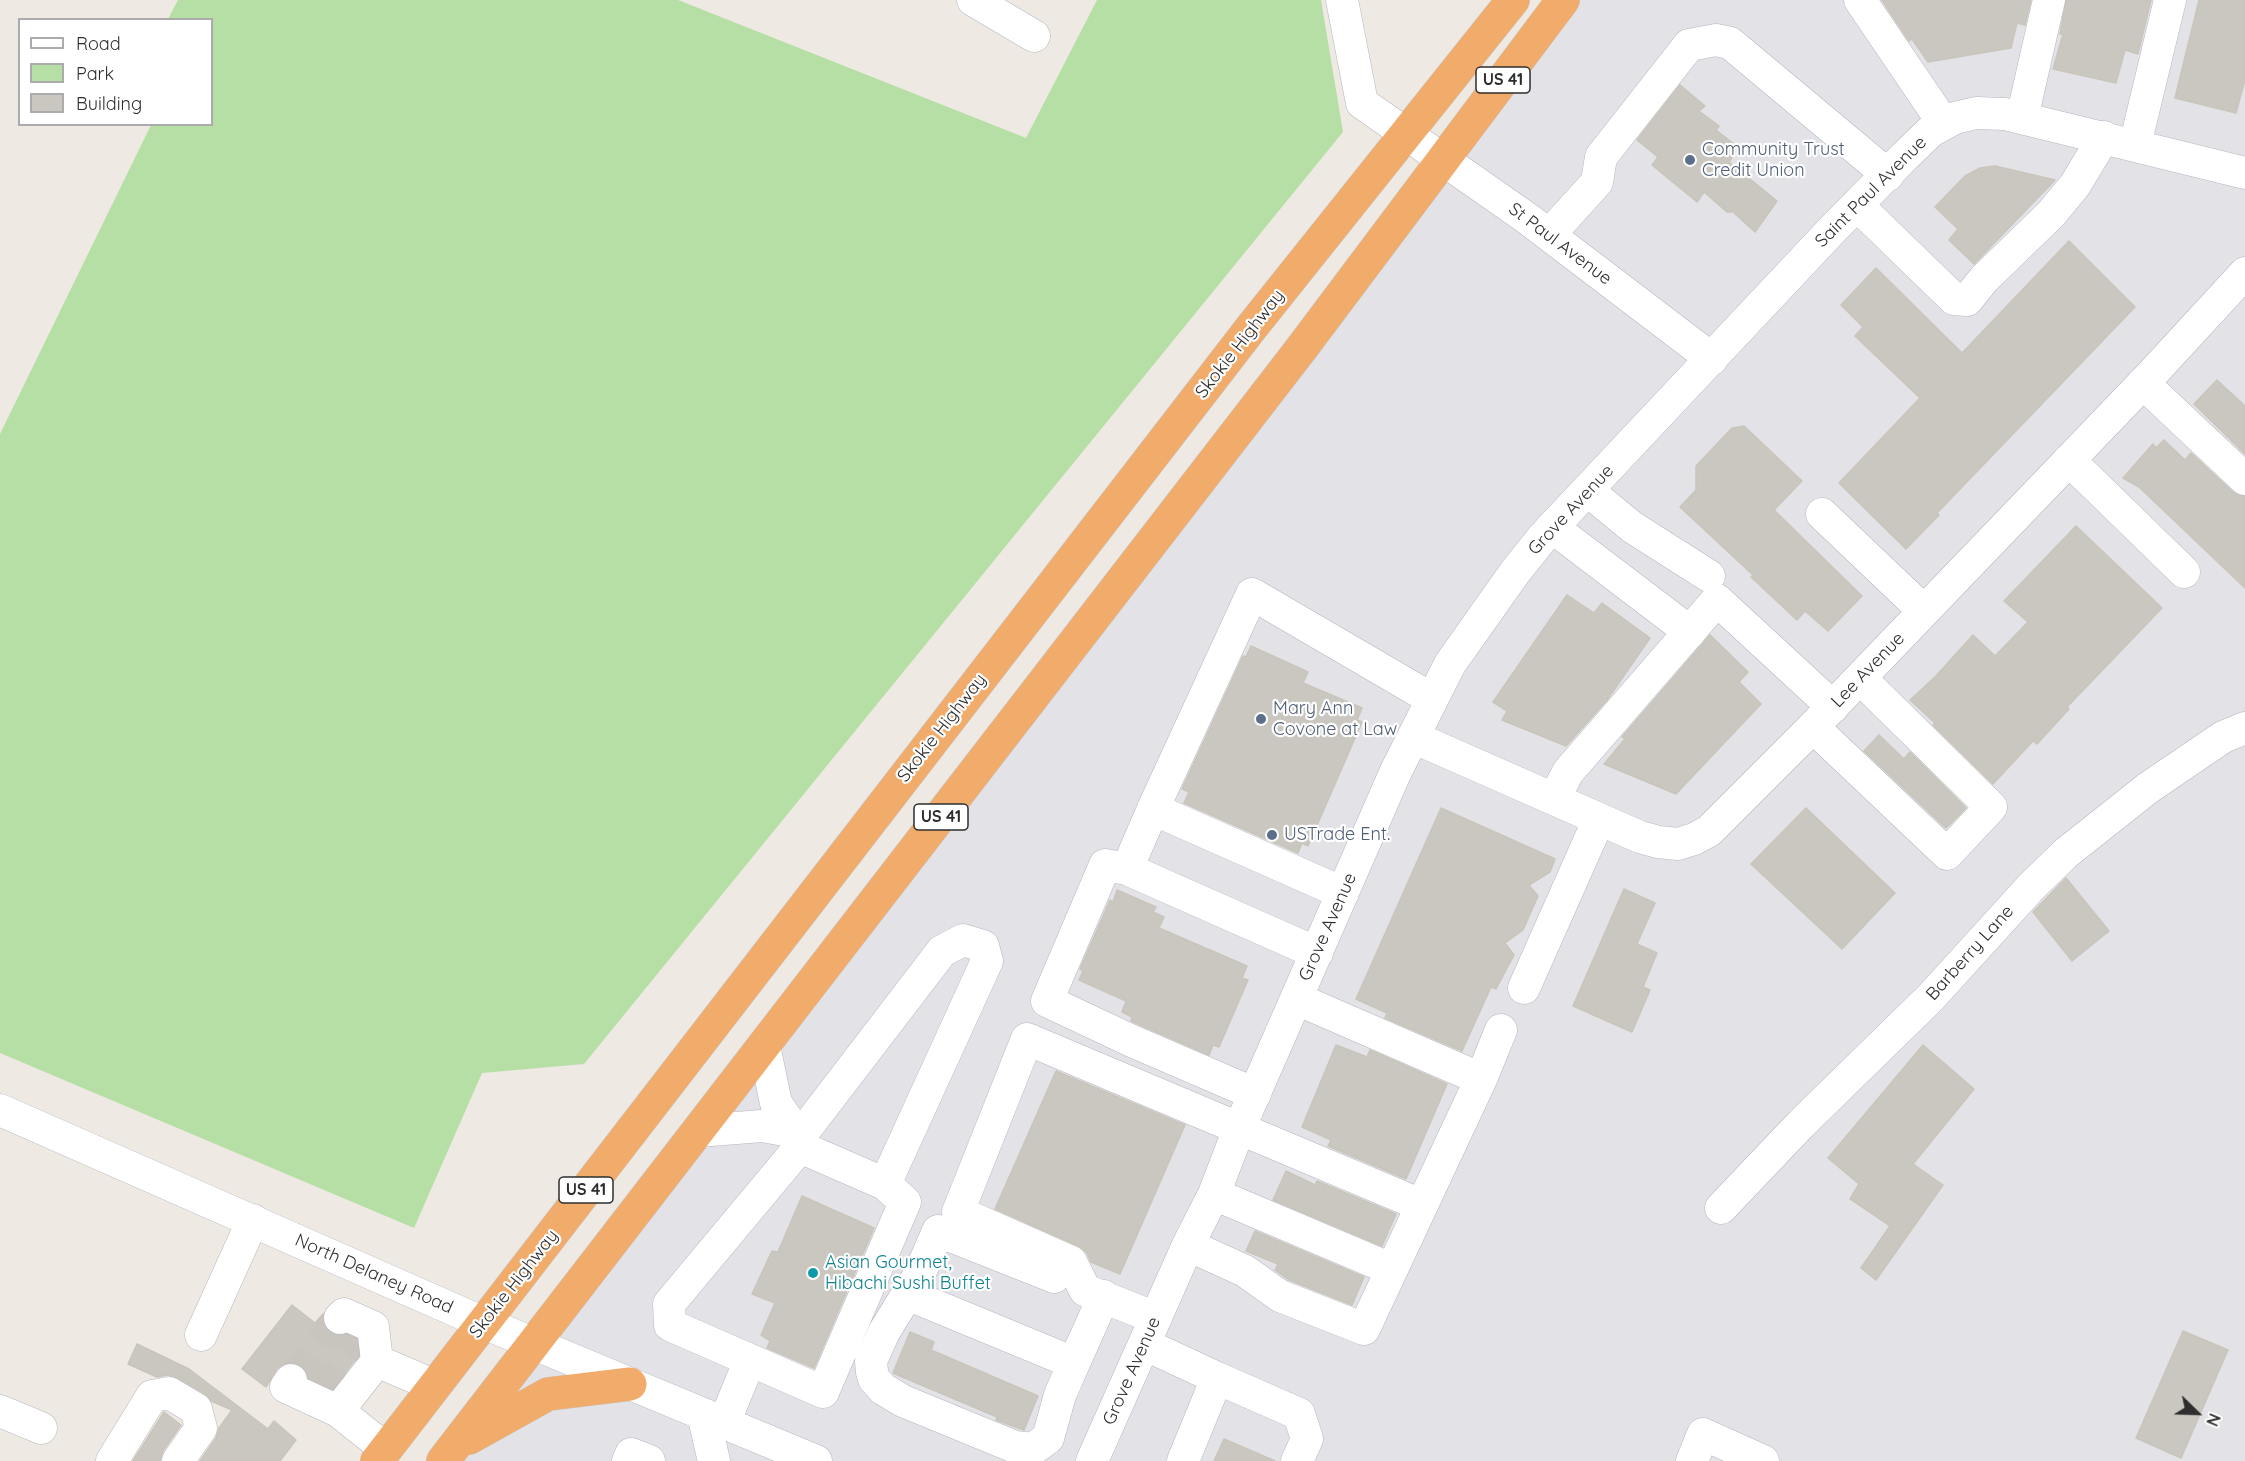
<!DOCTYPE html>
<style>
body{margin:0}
#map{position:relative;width:2245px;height:1461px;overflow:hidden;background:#eee9e2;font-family:Quicksand,sans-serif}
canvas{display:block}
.legend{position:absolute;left:18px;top:18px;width:195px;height:108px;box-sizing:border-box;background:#fff;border:2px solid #ababab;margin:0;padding:8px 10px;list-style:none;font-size:18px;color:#2e2e2e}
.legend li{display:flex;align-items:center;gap:12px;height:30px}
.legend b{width:30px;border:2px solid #ababab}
.north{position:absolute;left:2167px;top:1383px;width:60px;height:60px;-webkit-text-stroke:4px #fff;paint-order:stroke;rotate:113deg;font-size:16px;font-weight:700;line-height:24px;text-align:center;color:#2e2e2e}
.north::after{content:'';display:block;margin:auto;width:21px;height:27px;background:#2e2e2e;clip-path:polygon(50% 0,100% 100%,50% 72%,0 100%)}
</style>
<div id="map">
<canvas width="2245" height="1461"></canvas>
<ul class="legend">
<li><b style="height:8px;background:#fff"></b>Road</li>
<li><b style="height:16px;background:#b5dfa4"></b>Park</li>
<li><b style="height:16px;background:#cac7c0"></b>Building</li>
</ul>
<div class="north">N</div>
</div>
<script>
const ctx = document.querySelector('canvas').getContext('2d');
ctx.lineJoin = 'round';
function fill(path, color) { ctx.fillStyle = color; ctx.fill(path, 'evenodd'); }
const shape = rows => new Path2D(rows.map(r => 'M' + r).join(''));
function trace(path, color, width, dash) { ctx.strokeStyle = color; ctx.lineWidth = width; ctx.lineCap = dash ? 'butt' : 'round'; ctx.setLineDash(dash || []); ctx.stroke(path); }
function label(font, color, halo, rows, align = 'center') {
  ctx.font = font + ' Quicksand,sans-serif'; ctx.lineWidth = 4.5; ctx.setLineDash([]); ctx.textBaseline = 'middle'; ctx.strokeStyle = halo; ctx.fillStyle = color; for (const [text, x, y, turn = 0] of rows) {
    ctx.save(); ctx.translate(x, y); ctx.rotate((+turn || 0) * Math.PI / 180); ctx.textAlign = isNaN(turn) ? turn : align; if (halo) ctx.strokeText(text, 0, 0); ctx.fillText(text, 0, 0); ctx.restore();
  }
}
const industrial = shape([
 [1573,0,2245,0,2245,1461,443,1461]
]);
const green = shape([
 [178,0,678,0,1026,138,1097,0,1321,0,1343,132,584,1064,482,1073,414,1228,0,1053,0,434,151,125,212,124,212,20,168,19]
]);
const building = shape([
 [1882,0,2031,0,2025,25,2017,23,2011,48,1928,62,1912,39,1909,41,1882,0],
 [2066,0,2151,0,2138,54,2125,50,2116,83,2053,69,2063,34,2060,34,2066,0],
 [2199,0,2245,0,2245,80,2236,113,2175,98,2199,0],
 [1680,85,1705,106,1699,111,1719,126,1716,130,1739,148,1729,162,1777,201,1755,232,1733,212,1727,212,1704,192,1697,202,1652,165,1658,157,1637,140,1680,85],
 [1995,166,2055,180,1974,264,1949,240,1958,229,1935,207,1965,176,1980,168,1995,166],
 [2069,241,2135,307,1937,513,1939,515,1906,549,1839,483,1920,398,1855,336,1863,327,1841,305,1876,268,1962,353,2069,241],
 [2217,380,2245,406,2245,454,2194,404,2217,380],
 [1744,426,1802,481,1774,510,1862,596,1828,631,1805,611,1797,620,1751,577,1753,575,1680,507,1696,490,1696,466,1732,428,1744,426],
 [2164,440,2185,460,2191,453,2233,492,2245,496,2245,588,2139,487,2123,478,2153,444,2156,448,2164,440],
 [2076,526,2162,608,2067,707,2069,709,2037,744,2033,741,1993,784,1933,725,1935,723,1910,700,1936,676,1973,635,1995,656,2028,622,2004,601,2076,526],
 [1567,595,1594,613,1602,603,1650,638,1607,700,1566,746,1502,720,1507,711,1493,702,1567,595],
 [1710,635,1748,672,1739,682,1761,704,1676,794,1604,764,1625,739,1622,737,1710,635],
 [1251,646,1308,672,1303,683,1362,708,1357,720,1362,722,1308,846,1302,843,1298,853,1184,803,1189,792,1182,789,1243,656,1246,657,1251,646],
 [1879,735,1904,759,1910,752,1966,808,1946,828,1864,751,1879,735],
 [1441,808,1555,859,1550,872,1529,885,1538,896,1523,930,1505,943,1514,955,1496,989,1491,987,1462,1051,1385,1018,1387,1013,1356,999,1441,808],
 [1806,808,1895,893,1842,949,1751,864,1806,808],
 [2066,878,2109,931,2072,961,2033,912,2066,878],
 [1624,889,1655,903,1637,944,1657,953,1643,987,1650,990,1632,1032,1573,1006,1624,889],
 [1117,890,1156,907,1153,912,1164,917,1159,928,1247,966,1242,978,1248,980,1219,1047,1213,1045,1209,1055,1131,1021,1132,1017,1122,1012,1126,1001,1079,980,1083,971,1080,969,1110,900,1113,902,1117,890],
 [1336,1045,1367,1057,1370,1050,1447,1084,1406,1179,1328,1146,1331,1140,1302,1127,1336,1045],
 [1923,1045,1974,1089,1913,1164,1943,1185,1876,1280,1861,1268,1890,1226,1850,1199,1859,1184,1828,1158,1923,1045],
 [1056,1071,1185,1125,1120,1274,1091,1262,1087,1253,1078,1246,995,1209,1056,1071],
 [1286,1171,1315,1185,1317,1181,1396,1214,1382,1246,1273,1200,1286,1171],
 [802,1196,874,1228,814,1368,767,1348,770,1341,761,1335,775,1303,752,1294,772,1251,778,1252,802,1196],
 [1255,1231,1364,1277,1352,1305,1289,1280,1275,1270,1278,1264,1246,1251,1255,1231],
 [292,1305,315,1323,323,1314,323,1323,328,1331,335,1335,346,1335,356,1339,358,1356,333,1389,308,1377,302,1366,293,1362,284,1363,277,1369,266,1387,242,1369,292,1305],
 [2183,1331,2228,1350,2181,1458,2136,1438,2183,1331],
 [910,1332,934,1342,931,1350,1038,1396,1024,1430,996,1420,997,1417,893,1373,910,1332],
 [137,1344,189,1369,268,1429,274,1421,296,1440,280,1461,200,1461,216,1438,219,1428,232,1410,211,1401,205,1394,178,1378,167,1375,157,1377,128,1364,137,1344],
 [164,1412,181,1425,163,1451,160,1461,133,1461,164,1412],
 [1224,1439,1275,1461,1214,1461,1224,1439]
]);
const minorTunnel = shape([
 [291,1380,340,1318],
 [320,1394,369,1332]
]);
const minor = shape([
 [973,0,1034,36],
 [1342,0,1362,103,1528,219,1712,359],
 [1860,0,1944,124],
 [2022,118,2049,0],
 [2135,145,2170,0],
 [1857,205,1954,299,1967,300,1984,279,2051,214,2075,185,2104,137],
 [1549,235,1597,182,1601,157,1689,45,1716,40,1730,43,1888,175],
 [2143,383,2245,479],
 [2069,460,2184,572],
 [1587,490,1632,527,1709,576],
 [1822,514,1924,611],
 [1552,527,1690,632],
 [1813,727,1947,854,1991,807,1860,678],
 [1413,737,1640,837,1658,842,1678,844,1694,839,1709,831,1808,732,2151,375,2245,273],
 [1554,799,1568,772,1717,600,1833,707],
 [1153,809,1127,869,1317,953],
 [1127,869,1105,865,1047,1001,1132,1041,1255,1094],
 [1343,893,1153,809,1252,594,1432,699],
 [1524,988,1599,819],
 [1297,999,1481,1079],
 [764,1046,776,1103,796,1132,800,1147,669,1304,670,1325,823,1392,905,1202,885,1184,800,1147],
 [0,1110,484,1323,816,1461],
 [698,1131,762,1126,796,1132],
 [798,1139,942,951,963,940,983,946,987,961,885,1184],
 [1214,1194,1391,1269],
 [1721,1208,1801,1124,1931,997,2031,887,2066,853,2148,788,2223,737,2245,728],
 [1188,1245,1245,1271,1280,1296,1364,1329,1481,1079,1501,1030],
 [1054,1277,938,1231,919,1275,884,1332,871,1361,872,1372,874,1379,883,1389,903,1401,1015,1447,1033,1449,1048,1438,1060,1395,1074,1363],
 [907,1294,1074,1363,1104,1296],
 [340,1318,344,1314,373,1327],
 [1156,1318,1085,1290,1071,1262,958,1212,1027,1039,1421,1205],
 [373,1327,377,1361,338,1411,386,1449],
 [201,1335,253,1220],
 [1144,1344,1217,1378],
 [377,1361,435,1386],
 [291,1380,286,1387,338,1411],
 [0,1411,41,1428],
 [703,1414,714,1461],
 [724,1423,750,1360],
 [112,1461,152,1396,169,1393,196,1409,201,1428,178,1461],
 [628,1461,631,1454,649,1461],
 [1092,1461,1188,1245,1214,1194,1239,1129,1396,771,1450,664,1515,572,1543,537,1831,231,1904,157,1931,131,1955,118,1976,113,2005,114,2245,173],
 [1183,1461,1217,1378,1299,1414,1307,1439,1297,1461],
 [1692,1461,1703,1434,1763,1461]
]);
const highway = shape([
 [469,1438,548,1394,630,1384],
 [377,1461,1251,328,1513,0],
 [443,1461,1301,349,1563,0]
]);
const markers = [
 [1690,160,6,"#5c6f8a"],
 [1261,719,6,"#5c6f8a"],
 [1272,835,6,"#5c6f8a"],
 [813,1273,6,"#0f9aa8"]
];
const shields = [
 [1503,80,54],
 [941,817,54],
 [586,1190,54]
];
const shieldNames = [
 ["US 41",1503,80],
 ["US 41",941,817],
 ["US 41",586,1190]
];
const serviceNames = [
 ["Community Trust",1702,150],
 ["Credit Union",1702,171],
 ["Mary Ann",1273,709],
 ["Covone at Law",1273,730],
 ["USTrade Ent.",1284,835]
];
const streetNames = [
 ["Saint Paul Avenue",1871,192,-45],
 ["St Paul Avenue",1560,244,37],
 ["Skokie Highway",1240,344,-52],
 ["Grove Avenue",1571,510,-47],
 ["Lee Avenue",1868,670,-46],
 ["Skokie Highway",942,728,-52],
 ["Grove Avenue",1328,927,-66],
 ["Barberry Lane",1970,953,-48],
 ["North Delaney Road",374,1274,24],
 ["Skokie Highway",514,1284,-52],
 ["Grove Avenue",1132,1371,-66]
];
const cultureNames = [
 ["Asian Gourmet,",825,1263],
 ["Hibachi Sushi Buffet",825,1284]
];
fill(industrial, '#e3e2e7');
fill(green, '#b5dfa4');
fill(building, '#cac7c0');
trace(building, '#c9c5bb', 1.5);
trace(minorTunnel, '#c8c4be', 32, [32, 16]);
trace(minor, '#b5b7c0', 33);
trace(highway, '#c9c9c9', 34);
trace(minor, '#fff', 32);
trace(highway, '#f1ab6a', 33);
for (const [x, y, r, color] of markers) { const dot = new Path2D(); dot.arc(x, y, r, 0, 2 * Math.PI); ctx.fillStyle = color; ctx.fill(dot); trace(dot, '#fff', 2); }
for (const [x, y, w] of shields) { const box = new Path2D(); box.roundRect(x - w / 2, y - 13, w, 26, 4.5); ctx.fillStyle = '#fff'; ctx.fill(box); trace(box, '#2e2e2e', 1.5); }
label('bold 16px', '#2e2e2e', null, shieldNames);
label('18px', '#4e5e75', '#fff', serviceNames, 'left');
label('18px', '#2e2e2e', '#fff', streetNames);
label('18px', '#0d838f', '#fff', cultureNames, 'left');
</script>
